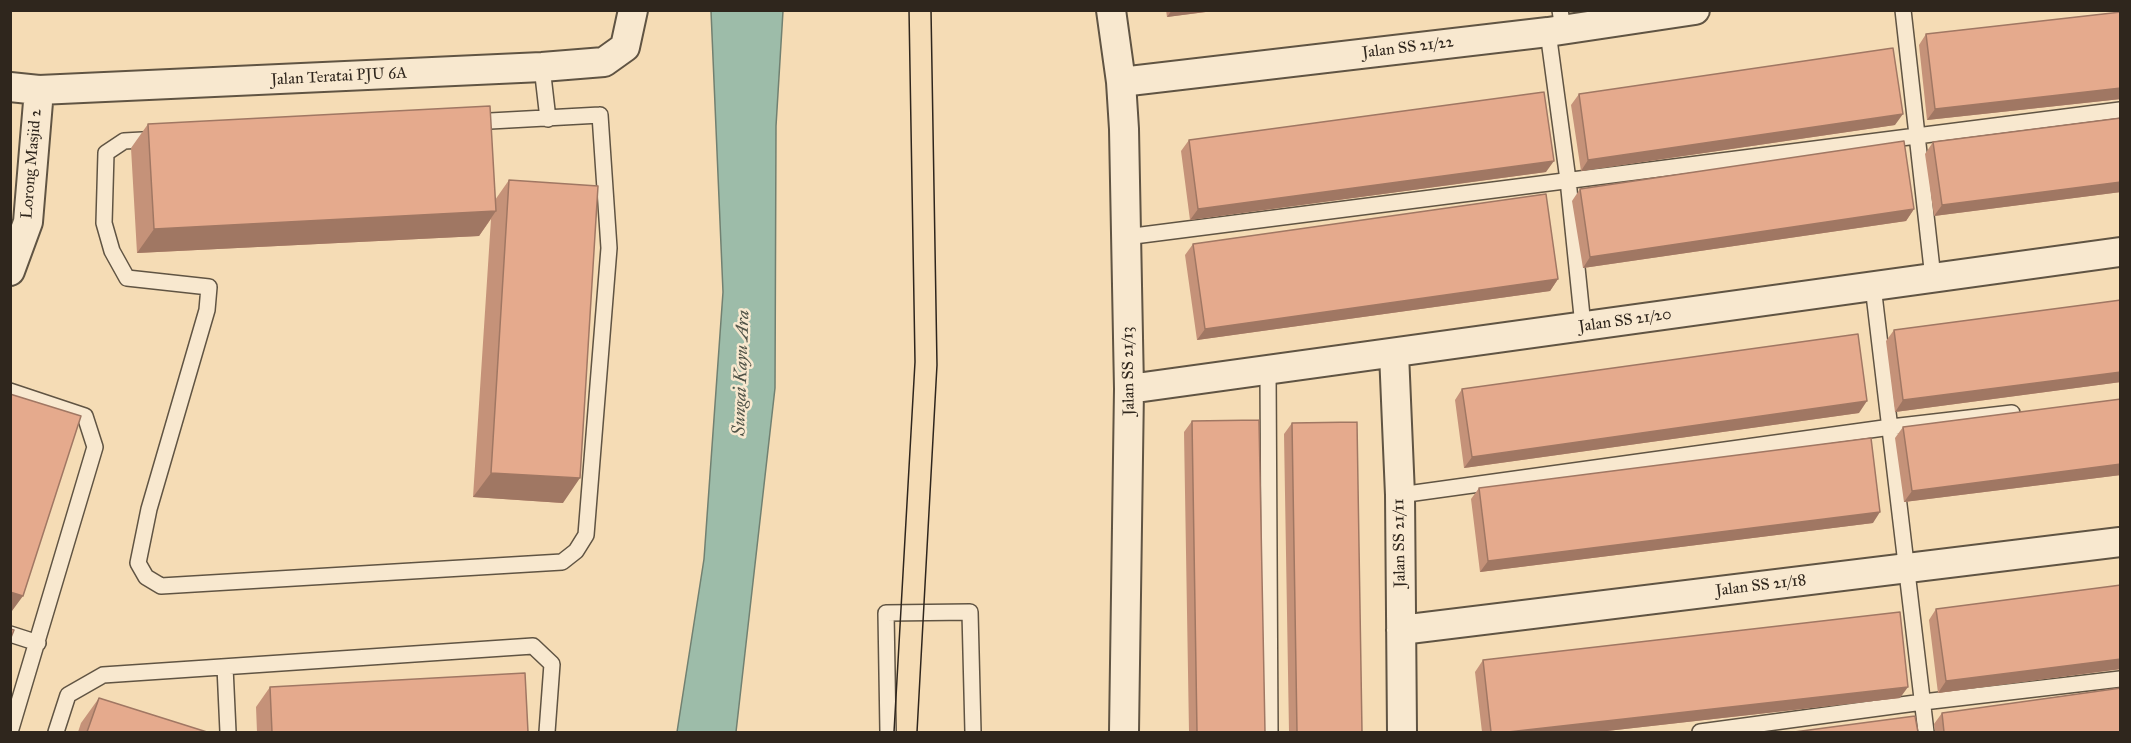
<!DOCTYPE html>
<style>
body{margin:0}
#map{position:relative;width:2131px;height:743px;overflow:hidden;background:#f5dcb5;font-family:"IM FELL Great Primer",serif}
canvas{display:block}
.frame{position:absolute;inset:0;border:12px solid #2f261d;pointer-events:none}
</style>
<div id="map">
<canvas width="2131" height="743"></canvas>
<div class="frame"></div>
</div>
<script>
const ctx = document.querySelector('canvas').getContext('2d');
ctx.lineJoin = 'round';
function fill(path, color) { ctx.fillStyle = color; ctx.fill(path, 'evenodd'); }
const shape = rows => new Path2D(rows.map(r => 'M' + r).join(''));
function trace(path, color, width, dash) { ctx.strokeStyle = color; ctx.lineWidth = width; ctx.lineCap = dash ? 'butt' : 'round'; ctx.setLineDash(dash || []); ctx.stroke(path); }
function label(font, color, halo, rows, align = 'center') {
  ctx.font = font + ' "IM FELL Great Primer",serif'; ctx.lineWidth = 5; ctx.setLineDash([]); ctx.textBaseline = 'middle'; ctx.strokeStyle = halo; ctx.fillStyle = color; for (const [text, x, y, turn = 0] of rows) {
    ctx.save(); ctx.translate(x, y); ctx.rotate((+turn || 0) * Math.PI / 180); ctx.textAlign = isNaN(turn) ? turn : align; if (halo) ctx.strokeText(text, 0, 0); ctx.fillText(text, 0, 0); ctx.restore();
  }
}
const water = shape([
 [711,11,783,11,776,126,775,388,736,732,677,732,704,559,723,292,711,11]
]);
const service = shape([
 [1560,10,1563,29],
 [1903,10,1933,278],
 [1548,32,1568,180,1583,326],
 [542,67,548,119],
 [600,115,609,248,586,535,576,551,562,562,161,586,146,577,138,563,149,509,207,310,209,287,127,278,112,251,104,223,106,153,124,141,600,115],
 [1126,237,2120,110],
 [1873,286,1926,732],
 [1268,371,1270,732],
 [10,391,85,416,95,447,10,732],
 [1400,495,1891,427,2012,413],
 [10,634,38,643],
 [225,667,228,732],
 [56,732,68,695,103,675,533,646,552,664,547,732],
 [888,732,886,613,970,612,973,732],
 [1700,732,1923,702,2120,679]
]);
const minor = shape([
 [1111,10,1121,82,1124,129,1129,389,1124,732],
 [1121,82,1548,32,1695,10],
 [10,87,39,90,542,67,604,62,625,47,633,10],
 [10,271,28,222,39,90],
 [1394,353,1400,495,1402,732],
 [1129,389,2120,252],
 [1401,630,2120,542]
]);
const tram = shape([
 [894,732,915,362,909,10],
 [917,732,937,365,931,10]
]);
const wall = shape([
 [1166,10,1221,10,1167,17],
 [2121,12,2121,99,1927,120,1919,45,1926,34],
 [1579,94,1895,125,1581,171,1571,105],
 [2121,118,2121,192,1934,216,1925,154,1933,142],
 [148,124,495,200,509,180,563,503,473,497,491,219,479,236,137,253,131,148],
 [1189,140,1546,172,1190,220,1181,151],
 [1580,189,1914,209,1906,221,1583,268,1572,201],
 [1193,244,1558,279,1550,291,1197,340,1185,255],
 [2121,300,2121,382,1895,412,1886,341,1894,330],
 [1462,389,1859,413,1464,468,1455,400],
 [2121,399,2121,475,1904,502,1895,438,1903,427],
 [1192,421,1265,732,1189,732,1184,432],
 [1292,423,1362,732,1289,732,1284,434],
 [1479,488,1873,523,1480,572,1471,499],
 [2121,585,2121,669,1938,693,1929,620,1936,609],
 [1483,660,1900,698,1598,732,1482,732,1475,672],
 [270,687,528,732,257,732,256,707],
 [99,698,207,732,78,732,81,723],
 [1942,713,2121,732,1935,732,1934,724]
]);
const shadedWall = shape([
 [1172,10,1221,10,1167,17],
 [2121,88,2121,99,1927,120,1935,109],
 [1903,114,1895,125,1581,171,1588,160],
 [1554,161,1546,172,1190,220,1198,209],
 [2121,182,2121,192,1934,216,1942,205],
 [1914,209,1906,221,1583,268,1590,257],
 [496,211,479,236,137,253,154,229],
 [1558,279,1550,291,1197,340,1205,329],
 [2121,372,2121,382,1895,412,1903,400],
 [1867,401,1859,413,1464,468,1472,457],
 [2121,464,2121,475,1904,502,1912,491],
 [491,473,580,478,563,503,473,497],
 [1880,512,1873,523,1480,572,1488,561],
 [10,592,23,596,12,611,10,611],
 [2121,659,2121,669,1938,693,1946,681],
 [1908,687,1900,698,1598,732,1508,732]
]);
const building = shape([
 [2121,12,2121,88,1935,109,1926,34,2121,12],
 [1893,48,1903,114,1588,160,1579,94,1893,48],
 [1544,92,1554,161,1198,209,1189,140,1544,92],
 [490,106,496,211,154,229,148,124,490,106],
 [2121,118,2121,182,1942,205,1933,142,2121,118],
 [1904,141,1914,209,1590,257,1580,189,1904,141],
 [509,180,598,186,580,478,491,473,509,180],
 [1546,194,1558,279,1205,329,1193,244,1546,194],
 [2121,300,2121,372,1903,400,1894,330,2121,300],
 [1858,334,1867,401,1472,457,1462,389,1858,334],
 [10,394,81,416,23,596,10,592,10,394],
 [2121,399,2121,464,1912,491,1903,427,2121,399],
 [1259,420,1265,732,1197,732,1192,421,1259,420],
 [1357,422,1362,732,1297,732,1292,423,1357,422],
 [1871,438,1880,512,1488,561,1479,488,1871,438],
 [2121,585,2121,659,1946,681,1936,609,2121,585],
 [1900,612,1908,687,1508,732,1491,732,1483,660,1900,612],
 [10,629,14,630,10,640,10,629],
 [525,673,528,732,272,732,270,687,525,673],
 [2121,688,2121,732,1944,732,1942,713,2121,688],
 [99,698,207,732,87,732,99,698],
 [1915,716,1918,732,1794,732,1915,716]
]);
const streetNames = [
 ["Jalan SS 21/22",1408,48,-7],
 ["Jalan Teratai PJU 6A",339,77,-3],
 ["Lorong Masjid 2",32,164,-85],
 ["Jalan SS 21/20",1625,321,-8],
 ["Jalan SS 21/13",1129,371,-91],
 ["Jalan SS 21/11",1400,543,-91],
 ["Jalan SS 21/18",1761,586,-7]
];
const waterNames = [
 ["Sungai Kayu Ara",742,373,-88]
];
fill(water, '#9dbca9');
trace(water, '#718071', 1.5);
trace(service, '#605443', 18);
trace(minor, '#605443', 32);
trace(service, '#f8e8cf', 15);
trace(minor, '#f8e8cf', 28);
trace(tram, '#2f261d', 1.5);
fill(wall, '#c59279');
fill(shadedWall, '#a07763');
fill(building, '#e5aa8d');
trace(building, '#a07763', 1.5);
label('16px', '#2f261d', '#f8e8cf', streetNames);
label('italic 18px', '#505347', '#f8e8cf', waterNames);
</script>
